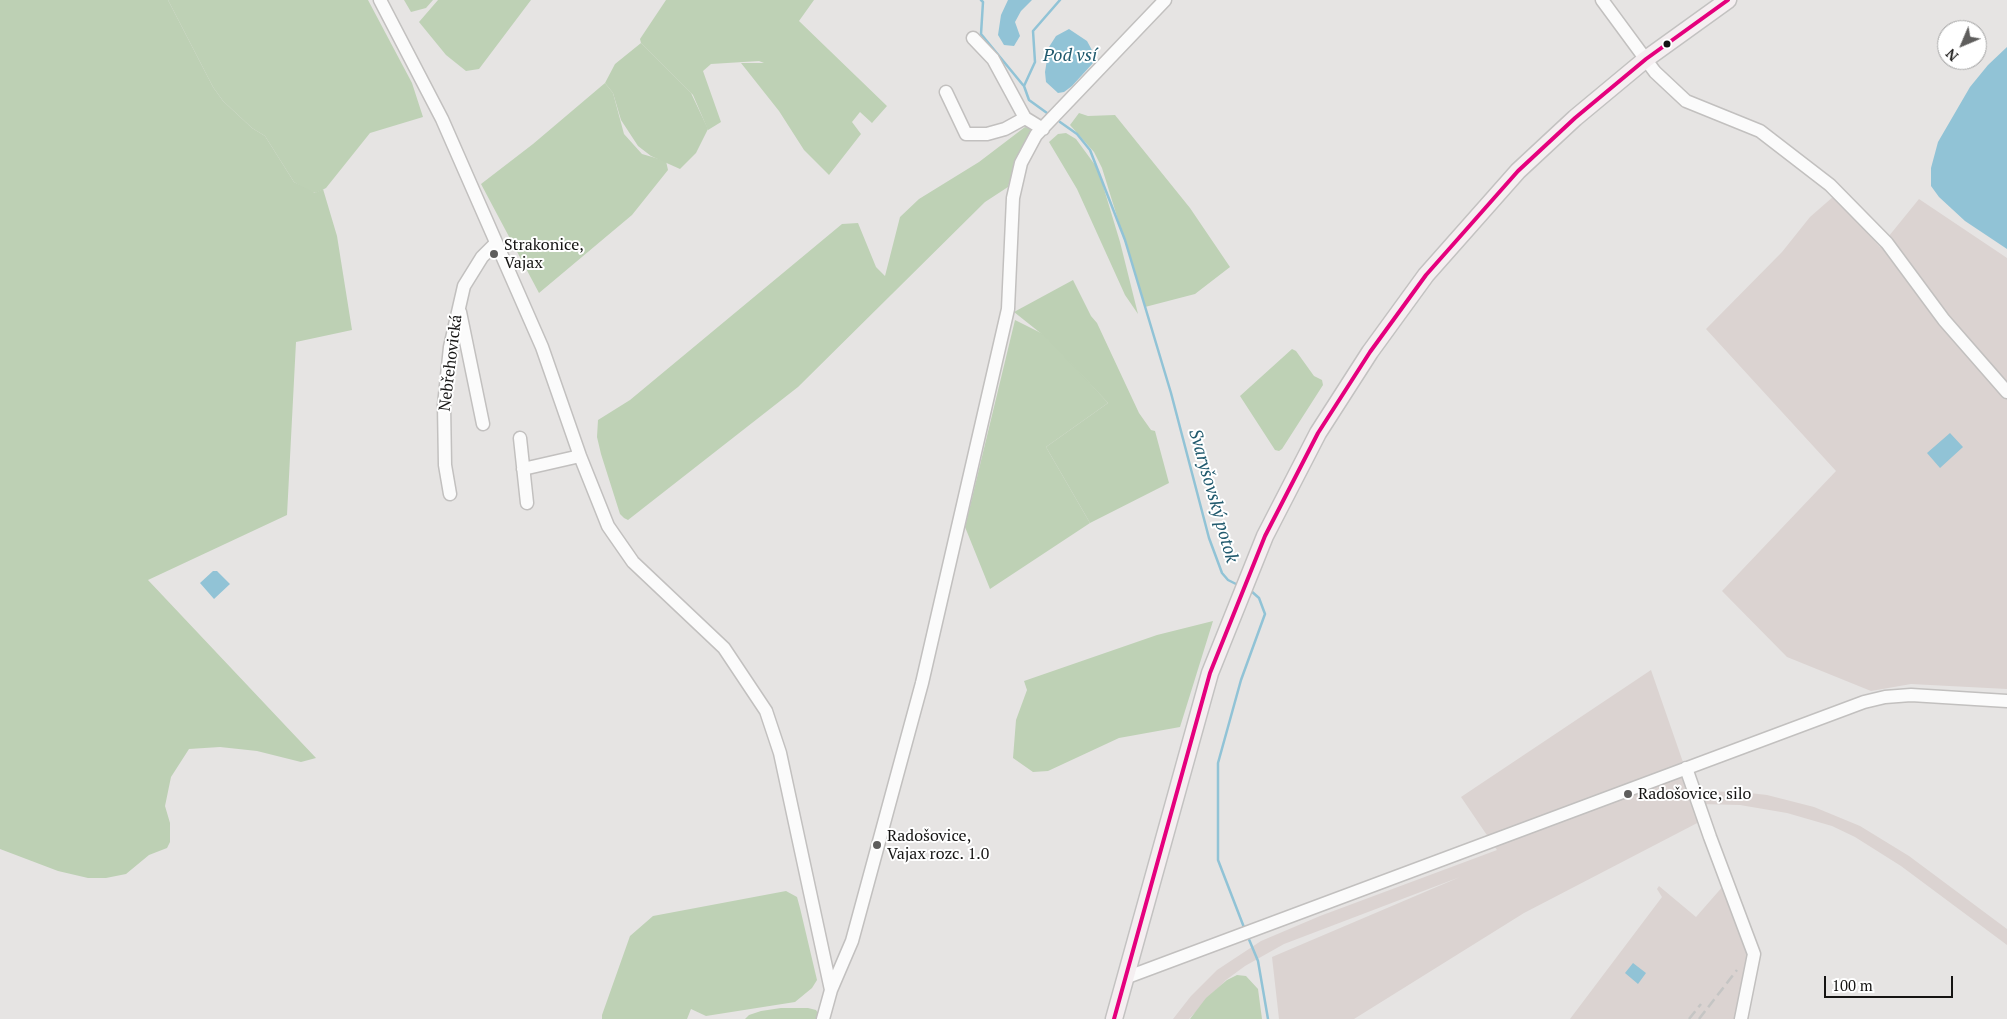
<!DOCTYPE html>
<meta charset="utf-8">
<style>
body{margin:0}
#map{position:relative;width:2007px;height:1019px;overflow:hidden;background:#e6e4e3;font-family:"PT Serif",serif}
canvas{display:block}
.north{position:absolute;left:1937px;top:20px;width:50px;height:50px;box-sizing:border-box;background:#fff;border:1px solid #a1a1a1;border-radius:50%;rotate:225deg;font-size:14px;font-weight:700;line-height:20px;text-align:center;color:#151413}
.north::after{content:'';display:block;margin:auto;width:18px;height:22px;background:#5e5d5c;clip-path:polygon(50% 0,100% 100%,50% 72%,0 100%)}
.scale{position:absolute;left:1824px;top:976px;width:129px;height:22px;box-sizing:border-box;border:2px solid #151413;border-top:0;padding-left:6px;font-size:15px;line-height:18px;white-space:nowrap;color:#151413;-webkit-text-stroke:4px #fff;paint-order:stroke}
</style>
<div id="map">
<canvas width="2007" height="1019"></canvas>
<div class="north">N</div>
<div class="scale">100 m</div>
</div>
<script>
const ctx = document.querySelector('canvas').getContext('2d');
ctx.lineJoin = 'round';
function fill(path, color) { ctx.fillStyle = color; ctx.fill(path, 'evenodd'); }
const shape = rows => new Path2D(rows.map(r => 'M' + r).join(''));
function trace(path, color, width, dash) { ctx.strokeStyle = color; ctx.lineWidth = width; ctx.lineCap = dash ? 'butt' : 'round'; ctx.setLineDash(dash || []); ctx.stroke(path); }
function label(font, color, halo, rows, align = 'center') {
  ctx.font = font + ' "PT Serif",serif'; ctx.lineWidth = 4; ctx.setLineDash([]); ctx.textBaseline = 'middle'; ctx.strokeStyle = halo; ctx.fillStyle = color; for (const [text, x, y, turn = 0] of rows) {
    ctx.save(); ctx.translate(x, y); ctx.rotate((+turn || 0) * Math.PI / 180); ctx.textAlign = isNaN(turn) ? turn : align; if (halo) ctx.strokeText(text, 0, 0); ctx.fillText(text, 0, 0); ctx.restore();
  }
}
const built = shape([
 [1834,196,1880,247,1919,199,2007,258,2007,689,1911,684,1871,691,1787,657,1722,591,1836,471,1706,329,1782,252,1810,217],
 [1651,670,1693,791,1741,792,1767,795,1814,807,1860,826,1909,856,2007,929,2007,945,1901,866,1855,837,1832,826,1787,813,1740,805,1698,804,1703,820,1524,913,1354,1019,1279,1019,1272,957,1460,877,1284,944,1245,966,1226,980,1189,1019,1173,1019,1191,996,1217,970,1261,941,1320,916,1497,850,1461,797],
 [1724,885,1749,952,1738,1019,1570,1019,1662,897,1657,889,1659,886,1696,917]
]);
const green = shape([
 [168,0,368,0,412,83,423,117,370,133,326,188,316,193,308,191,294,182,265,136,252,128,223,101,213,87],
 [404,0,433,0,426,8,411,12],
 [438,0,531,0,479,69,466,71,446,55,419,22],
 [666,0,814,0,799,21,887,106,872,123,860,112,852,122,861,134,829,175,804,150,779,111,741,63,764,63,759,61,711,64,703,71,721,122,708,130,693,95,641,43,640,39],
 [605,83,613,93,624,134,642,154,666,161,668,170,632,215,539,293,481,184,533,144],
 [1079,113,1088,116,1115,115,1190,208,1230,267,1195,294,1145,307,1102,168,1094,152,1070,125],
 [1025,127,1034,130,1015,164,1008,187,985,202,798,387,628,520,624,518,620,514,601,454,597,437,598,420,630,400,842,224,858,223,876,267,885,276,900,217,919,199,979,162],
 [1066,133,1076,139,1098,169,1120,242,1138,314,1125,295,1077,189,1049,142,1058,134],
 [1015,320,1047,336,1108,403,1046,447,1090,523,990,589,965,527],
 [1292,349,1296,351,1314,376,1322,380,1323,385,1282,449,1279,451,1275,450,1240,396],
 [1213,621,1180,727,1119,738,1048,771,1033,772,1013,758,1016,720,1027,690,1024,681,1157,635],
 [786,891,797,897,800,908,817,980,812,988,795,1002,706,1016,691,1009,687,1019,602,1019,602,1015,630,936,653,916],
 [1237,975,1246,976,1258,989,1262,1019,1190,1019,1206,998,1227,980],
 [781,1008,808,1008,816,1010,818,1013,816,1019,745,1019,749,1015,761,1011]
]);
const forest = shape([
 [0,0,168,0,213,87,223,101,252,128,265,136,294,182,315,193,323,189,337,236,352,330,296,342,287,515,148,580,316,758,301,762,257,751,220,747,189,749,171,777,165,806,170,823,170,842,167,848,149,855,126,874,106,878,88,878,58,871,0,849],
 [641,43,691,93,708,129,696,153,680,169,651,156,638,146,621,120,613,93,605,83,615,64],
 [1073,280,1091,316,1097,323,1139,413,1151,430,1155,431,1169,483,1090,523,1046,447,1108,403,1048,339,1014,312]
]);
const water = shape([
 [1008,0,1032,0,1021,11,1015,22,1020,36,1014,46,1004,45,998,35,1001,15],
 [1069,29,1087,41,1093,52,1093,63,1072,86,1064,92,1058,93,1046,82,1045,72,1049,47,1056,36],
 [2007,47,2007,249,1965,221,1939,197,1931,186,1931,168,1938,142,1970,87,1988,65],
 [1950,433,1963,447,1940,468,1927,453],
 [213,571,217,571,230,584,214,599,200,583],
 [1633,963,1646,973,1638,984,1625,973]
]);
const stream = shape([
 [981,0,983,2,981,34,1023,85],
 [1047,113,1029,100,1024,86,1035,62,1033,31,1060,0],
 [1060,122,1077,134,1090,150,1125,240,1171,393,1209,538,1222,573,1228,580,1238,585],
 [1245,930,1218,860,1218,763,1241,680,1265,614,1259,598,1250,590],
 [1248,937,1258,961,1268,1019]
]);
const minor = shape([
 [380,0,442,119,542,347,580,456,608,526,633,562,724,648,766,711,780,753,831,990],
 [1602,0,1655,72,1686,101,1760,131,1830,185,1887,243,1944,320,2007,392],
 [973,38,993,59,1025,118,1043,129],
 [946,92,966,134,987,134,1005,129,1025,118],
 [460,312,483,424],
 [520,438,527,503],
 [523,469,580,456],
 [450,494,445,465,444,405,450,347,464,286,482,257,496,243],
 [1686,768,1710,837,1754,954,1741,1019],
 [1125,978,1864,702,1885,697,1911,695,2007,701],
 [823,1019,831,990,852,941,922,683,1008,309,1013,198,1021,163,1036,135,1165,0]
]);
const major = shape([
 [1114,1019,1210,673,1265,536,1318,433,1370,352,1426,275,1518,171,1575,118,1646,59,1728,0]
]);
const rail = shape([
 [1689,1019,1701,1004],
 [1699,1019,1737,970]
]);
const bus1 = shape([
 [1114,1019,1210,673,1265,536,1318,433,1370,352,1426,275,1518,171,1575,118,1646,59,1728,0]
]);
const markers = [
 [1667,44,4.5,"#151413"],
 [494,254,5,"#5e5d5c"],
 [1628,794,5,"#5e5d5c"],
 [877,845,5,"#5e5d5c"]
];
const poiNames = [
 ["Strakonice,",504,245],
 ["Vajax",504,263],
 ["Radošovice, silo",1638,794],
 ["Radošovice,",887,836],
 ["Vajax rozc. 1.0",887,854]
];
const streetNames = [
 ["Nebřehovická",451,363,-83]
];
const waterNames = [
 ["Pod vsí",1070,56],
 ["Svaryšovský potok",1213,496,74]
];
fill(built, '#dbd3d1');
fill(green, '#bed1b5');
fill(forest, '#bdd0b4');
fill(water, '#91c3d6');
trace(stream, '#91c3d6', 2.5);
trace(minor, '#c2c0bf', 15);
trace(major, '#c3c2c1', 19);
trace(minor, '#fbfbfb', 12);
trace(major, '#f5eff1', 16);
trace(rail, '#c5c5c4', 2.5, [10, 5]);
trace(bus1, '#e5007d', 4);
for (const [x, y, r, color] of markers) { const dot = new Path2D(); dot.arc(x, y, r, 0, 2 * Math.PI); ctx.fillStyle = color; ctx.fill(dot); trace(dot, '#fff', 2); }
label('16px', '#151413', '#fff', poiNames, 'left');
label('16px', '#151413', '#fff', streetNames);
label('italic 18px', '#215a6e', '#fff', waterNames);
</script>
